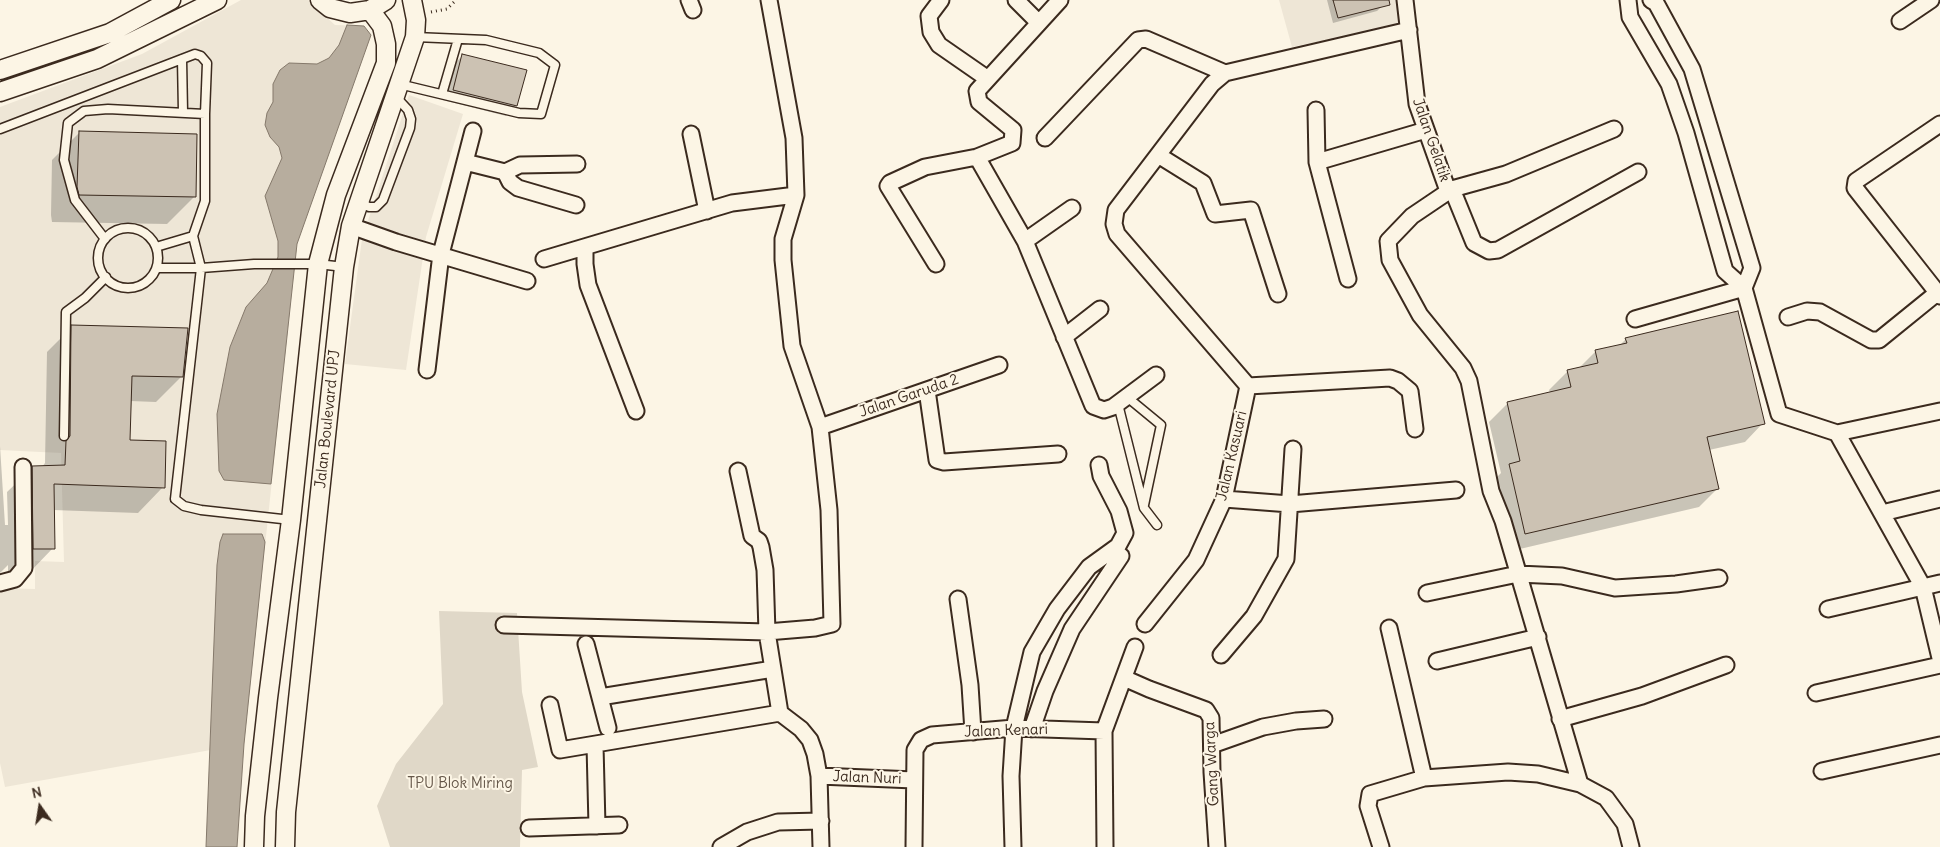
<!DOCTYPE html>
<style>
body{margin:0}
#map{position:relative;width:1940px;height:847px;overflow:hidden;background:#fcf5e5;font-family:Delius,sans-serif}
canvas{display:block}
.north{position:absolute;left:15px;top:782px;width:50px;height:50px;-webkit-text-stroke:4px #fcf5e5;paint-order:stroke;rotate:347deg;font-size:14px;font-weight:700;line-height:20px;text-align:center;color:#3b2a1e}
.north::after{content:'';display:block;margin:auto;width:18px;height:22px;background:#3b2a1e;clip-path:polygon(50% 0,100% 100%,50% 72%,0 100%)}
</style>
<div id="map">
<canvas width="1940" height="847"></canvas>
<div class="north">N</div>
</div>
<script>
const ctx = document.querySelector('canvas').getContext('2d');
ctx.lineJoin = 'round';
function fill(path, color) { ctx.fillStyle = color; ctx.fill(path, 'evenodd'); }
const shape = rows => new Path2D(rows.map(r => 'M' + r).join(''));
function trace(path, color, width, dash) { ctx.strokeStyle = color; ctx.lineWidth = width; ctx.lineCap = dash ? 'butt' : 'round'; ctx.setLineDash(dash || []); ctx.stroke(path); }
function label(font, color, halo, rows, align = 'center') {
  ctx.font = font + ' Delius,sans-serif'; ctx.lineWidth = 4; ctx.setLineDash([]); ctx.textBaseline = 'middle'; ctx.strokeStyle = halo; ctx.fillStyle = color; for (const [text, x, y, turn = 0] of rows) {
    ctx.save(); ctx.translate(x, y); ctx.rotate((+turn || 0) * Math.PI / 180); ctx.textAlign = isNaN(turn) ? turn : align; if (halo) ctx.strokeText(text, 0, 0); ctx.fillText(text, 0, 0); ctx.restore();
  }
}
const built = shape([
 [241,0,308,0,335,25,364,26,371,35,297,244,244,744,5,787,0,763,0,588,35,589,35,561,64,562,61,453,0,450,0,107,142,54],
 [1279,0,1402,0,1405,24,1292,47],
 [409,95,463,114,426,237,406,370,345,364,362,239]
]);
const green = shape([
 [439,611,517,613,522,692,538,767,522,770,520,847,390,847,377,806,396,764,443,704]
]);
const water = shape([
 [347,25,364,26,371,35,297,244,271,484,224,480,219,471,217,414,230,347,246,307,267,283,278,257,278,241,265,196,282,158,279,147,270,137,265,125,267,113,273,102,273,84,280,70,289,63,317,64,329,58,339,45,347,25],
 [223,534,262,534,265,542,244,744,237,847,206,847,217,565,220,542,223,534]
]);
const shadow = shape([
 [1327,0,1381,0,1382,6,1377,11,1333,23],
 [463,55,516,106,506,116,443,100,452,66],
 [79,133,194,197,167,224,52,222,51,215,52,160],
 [72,327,182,376,156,402,130,401,129,441,163,487,138,513,53,510,53,548,28,574,8,574,8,565,0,573,0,446,5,525,8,525,7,492,33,467,42,467,45,463,47,352],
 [1626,339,1763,423,1745,442,1709,450,1718,488,1699,507,1507,552,1491,483,1501,473,1489,422,1507,404,1550,393,1549,390,1568,371,1578,369,1596,351,1619,346]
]);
const building = shape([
 [1333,0,1389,0,1390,5,1338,18,1333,0],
 [462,54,527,70,517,106,453,90,462,54],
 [79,131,197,134,196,197,79,195,77,187,79,131],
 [1738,311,1765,424,1707,437,1719,489,1525,534,1509,464,1520,461,1507,402,1571,387,1567,370,1598,363,1595,350,1627,343,1625,338,1738,311],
 [71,325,188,328,183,377,132,376,130,440,166,441,165,488,54,484,55,549,33,549,32,466,65,465,66,441,70,436,71,325]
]);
const path = shape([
 [431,12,447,9,456,0]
]);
const service = shape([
 [182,59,183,112],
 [399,84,519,113,541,114,555,65,539,53,486,40,415,37],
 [442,94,458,39],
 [0,129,195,54,201,56,207,63,205,114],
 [359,202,369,207,376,207,383,200,410,128,411,119,408,110,396,97],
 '98 258a30 30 0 1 1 60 0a30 30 0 1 1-60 0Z',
 [193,236,201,268,175,499,184,506,201,510,291,520],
 [105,239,75,200,64,160,68,123,84,111,108,109,205,114,205,201,193,236,156,247],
 [157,268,201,268,254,264,318,264,344,267],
 [1127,397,1161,425,1144,505],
 [1118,404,1144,508,1157,525],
 [64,436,66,312,85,298,106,277]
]);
const minor = shape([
 [689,0,693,10],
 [941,0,929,16,931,32,939,45,988,79],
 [1016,0,1039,23],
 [1405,0,1417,104,1448,191],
 [1628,0,1630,17,1669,84,1686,133,1725,271,1744,288,1752,268,1692,69,1656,3,1651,0],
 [1900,21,1931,0],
 [1316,110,1317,162,1348,279],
 [1940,124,1856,181,1855,188,1940,296],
 [691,134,707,211],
 [1045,138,1138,40,1146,39,1225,73],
 [1158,155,1203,183,1215,214,1251,210,1278,294],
 [977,157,1025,241,1093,406,1104,410,1113,407,1156,375],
 [465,162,505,172,520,165,577,164],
 [1317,162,1426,130],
 [505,172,510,182,518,188,576,205],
 [1452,189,1474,243,1489,251,1498,250,1638,172],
 [351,226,396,242,527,281],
 [1025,241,1072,208],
 [585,247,585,264,588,285,636,411],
 [544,259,732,203,796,195],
 [936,264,888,186,890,183,925,167,977,157,1012,143,1013,130,979,102,977,91,1060,0],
 [1788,317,1807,311,1820,312,1871,340,1879,340,1937,293],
 [1635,319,1744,288,1779,414,1837,433,1923,587,1940,658],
 [1064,337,1100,309],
 [427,370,441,254,473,131],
 [1248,386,1117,234,1114,224,1116,210,1212,84,1225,73,1409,30],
 [1248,386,1390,378,1398,381,1410,391,1415,429],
 [927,390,937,460,944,462,1058,454],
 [820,427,999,365],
 [1837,433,1940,411],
 [738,471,752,536,759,541,761,547,765,570,767,632,780,713,801,729,810,740,815,754,819,776,821,847],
 [1224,499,1290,504,1456,490],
 [1882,513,1940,499],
 [0,583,15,579,24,568,23,467],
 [1427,593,1518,574,1562,576,1615,588,1676,584,1719,578],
 [958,599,970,685,973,732],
 [1828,609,1940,583],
 [1145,624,1196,560,1224,499,1248,386],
 [504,625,767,632,815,628,832,624,829,510,820,427,792,346,783,260,783,239,796,195,794,138,769,0],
 [1389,628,1424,778],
 [586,644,608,728],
 [1221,655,1254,616,1286,559,1293,449],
 [1437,661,1538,637],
 [1124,678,1149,689,1206,710,1211,718,1212,772,1217,847],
 [1816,693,1940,665],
 [600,697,773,669],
 [550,705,560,750,780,713],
 [1560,719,1642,696,1726,665],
 [1032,729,1045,691,1072,629,1121,556],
 [595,745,597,826],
 [1212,745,1263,727,1296,721,1324,719],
 [1822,771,1940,745],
 [819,776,914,780],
 [1580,784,1503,521,1491,491,1469,381,1463,368,1420,315,1390,260,1388,241,1412,216,1452,189,1506,174,1614,129],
 [529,828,619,825],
 [721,847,747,832,778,822,821,821],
 [914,847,915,750,921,740,932,735,1014,728,1104,731],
 [1013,847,1011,776,1014,728,1032,652,1057,609,1089,567,1118,546,1125,533,1119,511,1101,476,1099,465],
 [1105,847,1104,731,1135,647],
 [1381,847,1368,806,1370,794,1424,778,1508,772,1538,774,1580,784,1606,798,1625,824,1631,847]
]);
const tertiary = shape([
 [320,0,330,8,350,13,370,10,386,0],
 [0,70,110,33,171,0],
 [0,92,97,59,217,0],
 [254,847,255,816,268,698,291,520,318,264,336,195,386,63,386,44,382,26,370,10],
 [285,847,286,812,344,267,351,226,415,37,416,20,412,0]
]);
const streetNames = [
 ["Jalan Gelatik",1431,140,71],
 ["Jalan Garuda 2",909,396,-19],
 ["Jalan Boulevard UPJ",328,419,-84],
 ["Jalan Kasuari",1232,456,-77],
 ["Jalan Kenari",1006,731,-2],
 ["Gang Warga",1212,764,-93],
 ["Jalan Nuri",867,778,2]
];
const parkNames = [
 ["TPU Blok Miring",460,784]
];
fill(built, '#eee6d6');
fill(green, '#e0d8c8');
fill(water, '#b7ad9e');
trace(water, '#85796b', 1);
fill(shadow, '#0003');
fill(building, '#ccc2b3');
trace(building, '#3b2a1e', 1);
trace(service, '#3b2a1e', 11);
trace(minor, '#3b2a1e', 19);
trace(tertiary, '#3b2a1e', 21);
trace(path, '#3b2a1e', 3, [1, 4]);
trace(service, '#fcf5e5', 8);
trace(minor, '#fcf5e5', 15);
trace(tertiary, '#fcf5e5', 18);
label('15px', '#3b2a1e', '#fcf5e5', streetNames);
label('15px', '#645648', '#fcf5e5', parkNames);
</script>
